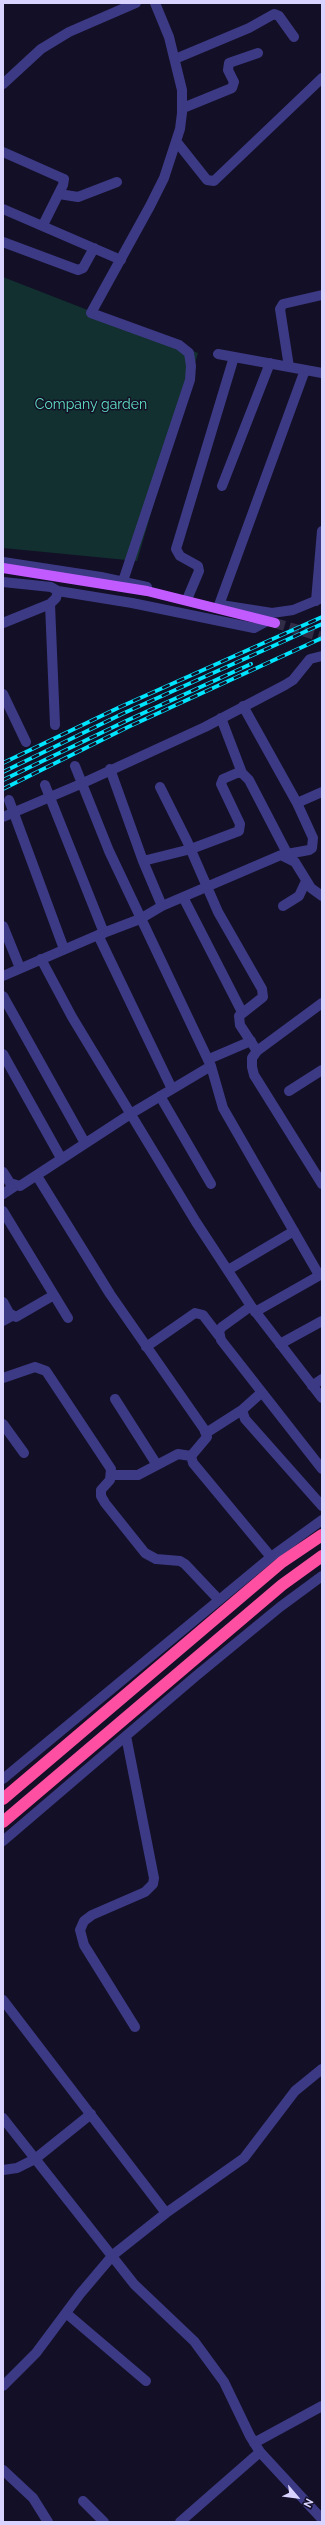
<!DOCTYPE html>
<style>
body{margin:0}
#map{position:relative;width:325px;height:2525px;overflow:hidden;background:#130f26;font-family:Raleway,sans-serif}
canvas{display:block}
.frame{position:absolute;inset:0;border:4px solid #d9d4ff;pointer-events:none}
.north{position:absolute;left:277px;top:2477px;width:40px;height:40px;-webkit-text-stroke:3px #130f26;paint-order:stroke;rotate:118deg;font-size:11px;font-weight:700;line-height:16px;text-align:center;color:#d9d4ff}
.north::after{content:'';display:block;margin:auto;width:14px;height:18px;background:#d9d4ff;clip-path:polygon(50% 0,100% 100%,50% 72%,0 100%)}
</style>
<div id="map">
<canvas width="325" height="2525"></canvas>
<div class="frame"></div>
<div class="north">N</div>
</div>
<script>
const ctx = document.querySelector('canvas').getContext('2d');
ctx.lineJoin = 'round';
function fill(path, color) { ctx.fillStyle = color; ctx.fill(path, 'evenodd'); }
const shape = rows => new Path2D(rows.map(r => 'M' + r).join(''));
function trace(path, color, width, dash) { ctx.strokeStyle = color; ctx.lineWidth = width; ctx.lineCap = dash ? 'butt' : 'round'; ctx.setLineDash(dash || []); ctx.stroke(path); }
function label(font, color, halo, rows, align = 'center') {
  ctx.font = font + ' Raleway,sans-serif'; ctx.lineWidth = 3; ctx.setLineDash([]); ctx.textBaseline = 'middle'; ctx.strokeStyle = halo; ctx.fillStyle = color; for (const [text, x, y, turn = 0] of rows) {
    ctx.save(); ctx.translate(x, y); ctx.rotate((+turn || 0) * Math.PI / 180); ctx.textAlign = isNaN(turn) ? turn : align; if (halo) ctx.strokeText(text, 0, 0); ctx.fillText(text, 0, 0); ctx.restore();
  }
}
const green = shape([
 [3,277,198,353,137,561,3,548]
]);
const majorTunnel = shape([
 [275,623,322,637]
]);
const minor = shape([
 [175,59,249,28,274,14,279,16,294,37],
 [3,84,41,49,69,32,136,3],
 [183,108,232,88,234,82,228,70,229,63,258,53],
 [176,141,207,180,214,181,322,78],
 [3,152,64,179,63,185,43,225],
 [59,194,78,197,117,182],
 [3,209,121,260],
 [3,242,78,270,83,268,94,248],
 [218,354,322,373],
 [289,367,280,309,283,304,322,295],
 [222,486,270,363],
 [3,562,101,577,147,587],
 [123,581,190,380,191,366,189,353,179,345,91,313,150,206,164,178,180,129,182,113,182,90,169,37,155,3],
 [3,582,51,587,58,591,56,598,50,604,3,623],
 [58,591,132,603,254,628,267,621],
 [188,597,199,571,198,566,180,556,176,549,234,357],
 [316,601,322,531],
 [50,604,55,725],
 [219,605,305,370],
 [221,605,272,613,293,610,322,598],
 [3,694,26,742],
 [243,706,297,803,313,838,312,848,309,850,287,854],
 [221,718,242,773],
 [75,766,109,851,211,1066,223,1108,319,1275],
 [110,769,143,861,162,906],
 [45,785,104,933],
 [160,787,187,841,218,912,262,989,263,997,239,1016,240,1025,257,1051],
 [9,800,64,949],
 [297,803,322,792],
 [3,817,83,783,205,727,285,685,293,680,310,659,322,656],
 [143,861,191,849,239,831,240,824,221,784,223,779,237,773,242,773,249,780,289,857],
 [183,897,242,1012],
 [283,906,299,896,306,881],
 [3,926,20,968],
 [98,935,172,1089],
 [41,959,72,1017,196,1222,251,1306,322,1398],
 [3,976,98,935,140,919,162,906,281,855,295,862,311,888,322,896],
 [3,996,85,1143],
 [322,1003,257,1051,252,1058,252,1067,254,1075,322,1184],
 [3,1054,61,1158],
 [209,1059,251,1041],
 [289,1091,322,1070],
 [160,1096,211,1184],
 [3,1172,10,1183,20,1186,132,1113,211,1066],
 [37,1176,110,1294,204,1429,207,1437,191,1456,193,1463,271,1557],
 [3,1194,15,1186],
 [3,1211,68,1318],
 [228,1270,294,1231],
 [3,1302,9,1313,16,1317,54,1295],
 [251,1306,222,1327,219,1331,221,1340,322,1469],
 [255,1312,322,1274],
 [3,1321,12,1316],
 [280,1344,322,1321],
 [146,1347,195,1313,203,1315,219,1336],
 [3,1378,35,1367,46,1371,111,1469,110,1480,101,1490,101,1496,105,1503,145,1553,156,1559,180,1561,185,1564,219,1600],
 [312,1386,322,1379],
 [261,1393,242,1410,245,1419,322,1506],
 [115,1399,157,1465],
 [3,1424,24,1453],
 [206,1433,242,1410],
 [112,1475,138,1475,178,1454,191,1456],
 [126,1736,154,1878,153,1884,145,1892,92,1915,84,1921,80,1930,84,1945,135,2027],
 [3,1779,271,1557,322,1520],
 [3,1841,196,1676,280,1607,322,1576],
 [3,2000,166,2213],
 [3,2118,134,2284,194,2341,224,2382,250,2436,260,2452,322,2519],
 [3,2170,17,2168,35,2159,91,2114],
 [66,2313,146,2381],
 [3,2386,36,2353,80,2294,113,2255,166,2213,244,2158,295,2091,322,2069],
 [254,2443,322,2406],
 [3,2470,33,2498,48,2522],
 [83,2501,104,2522],
 [180,2522,260,2452]
]);
const major = shape([
 [3,568,147,591,275,623]
]);
const highway = shape([
 [3,1799,282,1562,322,1535],
 [3,1822,282,1585,322,1556]
]);
const rail = shape([
 [3,763,120,707,322,617],
 [3,772,124,713,322,624],
 [3,780,126,721,251,664],
 [3,789,128,727,322,638]
]);
const parkNames = [
 ["Company garden",91,405]
];
fill(green, '#12302f');
trace(majorTunnel, '#312d47', 10, [10, 5]);
trace(minor, '#3d3a85', 10);
trace(major, '#c25bff', 10);
trace(highway, '#ff4fa3', 12);
trace(rail, '#00e5ff', 4);
trace(rail, '#130f26', 2.5, [8]);
label('14px', '#5fe0c0', '#130f26', parkNames);
</script>
